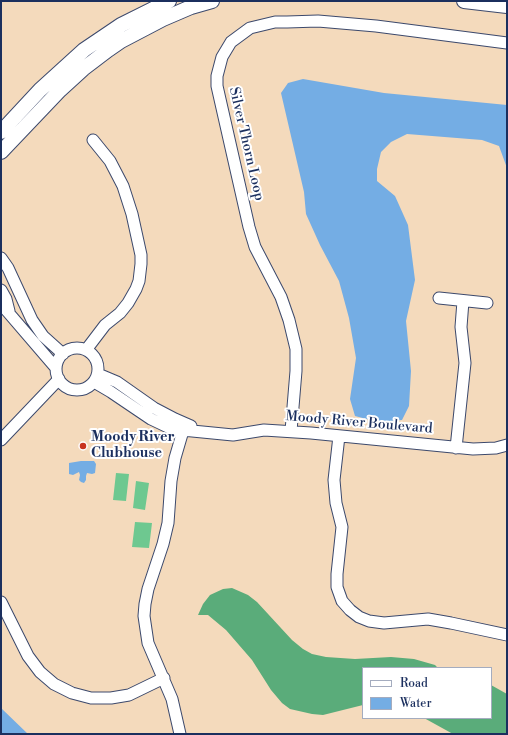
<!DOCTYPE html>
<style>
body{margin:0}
#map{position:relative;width:508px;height:735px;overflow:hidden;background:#f4dabc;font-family:"Libre Bodoni",serif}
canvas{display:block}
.frame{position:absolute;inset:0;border:2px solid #1b2f5e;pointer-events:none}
.legend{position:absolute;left:362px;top:667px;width:130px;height:52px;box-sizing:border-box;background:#fff;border:1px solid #a4acbf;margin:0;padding:5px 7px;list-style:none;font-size:12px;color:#1b2f5e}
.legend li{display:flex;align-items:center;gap:8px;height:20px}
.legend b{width:20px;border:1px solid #a4acbf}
</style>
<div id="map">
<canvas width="508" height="735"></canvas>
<div class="frame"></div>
<ul class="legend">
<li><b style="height:5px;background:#fff"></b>Road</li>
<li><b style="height:11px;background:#74ade4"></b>Water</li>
</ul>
</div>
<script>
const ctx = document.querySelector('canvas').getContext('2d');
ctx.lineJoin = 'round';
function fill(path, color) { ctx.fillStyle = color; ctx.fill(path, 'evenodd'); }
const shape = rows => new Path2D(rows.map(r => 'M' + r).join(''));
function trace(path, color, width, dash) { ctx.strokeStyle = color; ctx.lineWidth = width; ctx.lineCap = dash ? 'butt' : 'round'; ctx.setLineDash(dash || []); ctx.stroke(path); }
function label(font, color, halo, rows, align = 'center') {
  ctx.font = font + ' "Libre Bodoni",serif'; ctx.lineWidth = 4; ctx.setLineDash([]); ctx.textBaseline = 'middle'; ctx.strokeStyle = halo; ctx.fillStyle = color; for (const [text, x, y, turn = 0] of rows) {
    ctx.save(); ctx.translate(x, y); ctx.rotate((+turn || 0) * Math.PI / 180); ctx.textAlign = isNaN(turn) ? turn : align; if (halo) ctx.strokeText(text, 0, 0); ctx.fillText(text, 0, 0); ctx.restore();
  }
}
const green = shape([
 [116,473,129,474,126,501,113,500],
 [136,481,149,483,145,510,133,508],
 [135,522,152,523,149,548,132,547]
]);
const forest = shape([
 [232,588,248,595,257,602,292,640,303,649,312,654,326,657,355,659,391,657,414,659,435,665,438,668,363,668,363,705,323,715,312,714,290,709,282,703,271,690,252,660,226,630,208,615,198,615,203,604,210,595,223,589],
 [491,685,507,694,507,734,453,734,424,718,491,718]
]);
const water = shape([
 [303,79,384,93,507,105,507,168,499,146,482,140,407,134,391,142,381,152,377,169,377,181,395,196,408,225,415,280,406,321,411,371,409,406,402,420,378,422,355,416,350,399,356,358,349,318,339,281,320,245,306,214,304,192,281,93,288,83],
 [81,461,94,461,96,464,95,473,92,474,87,473,86,476,86,480,84,483,81,482,79,480,80,475,79,472,73,475,69,474,69,463],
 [1,708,28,734,1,734]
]);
const minor = shape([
 [1,258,8,268,32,320,43,336,63,354],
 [1,290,6,299,9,311],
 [439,298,487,303],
 [1,304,56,368],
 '56 369a21 21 0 1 1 42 0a21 21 0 1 1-42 0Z',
 [86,350,105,325,120,313,128,303,136,289,139,281,141,264,141,255,132,214,123,186,110,161,93,140],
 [98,374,117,382,154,408,175,419,191,426],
 [94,382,111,392,151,419,172,429,233,435,264,430,311,433,473,449,496,448,507,445],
 [291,431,296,371,296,349,289,320,281,297,255,247,249,227,217,86,217,76,222,57,231,42,250,28,275,22,287,22,318,21,376,26,507,43],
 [339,436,334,480,336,503,342,527,337,574,337,587,342,601,350,610,359,617,369,621,384,623,428,619,451,623,507,635],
 [1,440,59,379],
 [456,448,465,363,461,327,463,301],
 [1,602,28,656,40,672,54,684,72,693,91,698,111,698,129,695,164,678],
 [180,734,172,699,148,643,144,616,145,604,148,589,163,544,168,523,171,481,175,458,185,424]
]);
const major = shape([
 [464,1,507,6],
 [1,132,40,90,84,50,121,25,169,1],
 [1,152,60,90,83,69,108,50,121,41,163,19,191,7,212,1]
]);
const markers = [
 [83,446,4,"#c8321e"]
];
const streetNames = [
 ["Silver Thorn Loop",246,144,77],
 ["Moody River Boulevard",359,423,5]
];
const poiNames = [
 ["Moody River",91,438],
 ["Clubhouse",91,454]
];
fill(green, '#6ec890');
fill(forest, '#5aac7a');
fill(water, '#74ade4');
trace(minor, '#3c496c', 13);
trace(major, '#3c496c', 16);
trace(minor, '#fff', 11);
trace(major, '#fff', 14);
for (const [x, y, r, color] of markers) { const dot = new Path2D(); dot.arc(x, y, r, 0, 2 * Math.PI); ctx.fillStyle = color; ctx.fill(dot); trace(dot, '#fff', 1.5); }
label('14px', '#1b2f5e', '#fff', streetNames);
label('bold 14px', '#1b2f5e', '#fff', poiNames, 'left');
</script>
